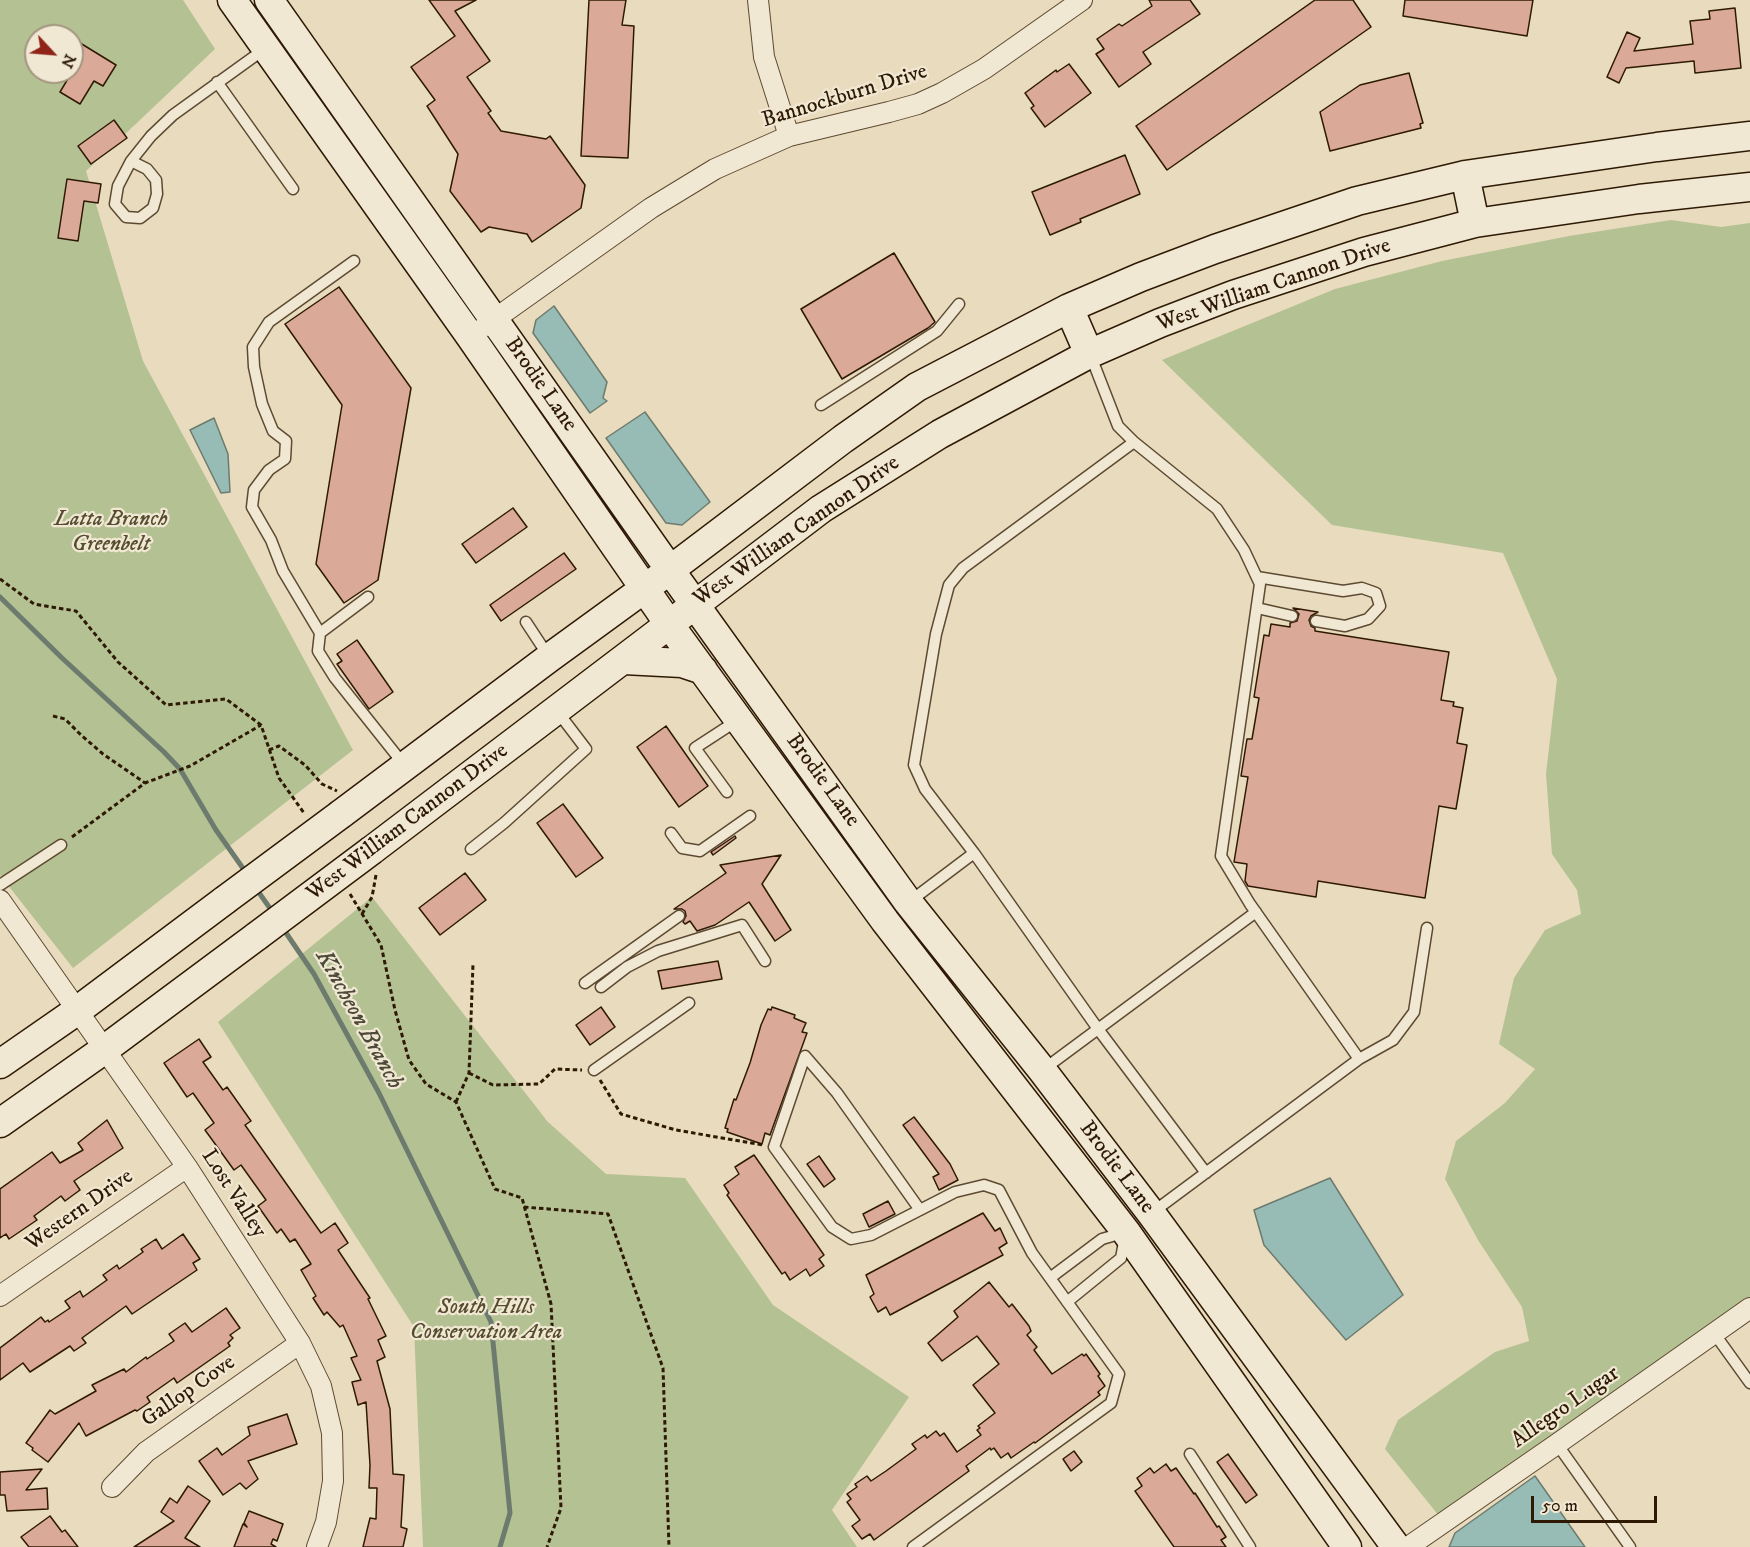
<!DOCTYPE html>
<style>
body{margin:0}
#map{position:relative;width:1750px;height:1547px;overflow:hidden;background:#e9dbbd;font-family:"IM FELL DW Pica",serif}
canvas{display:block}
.north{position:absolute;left:24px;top:24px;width:60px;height:60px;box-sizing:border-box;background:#f1e8d4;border:2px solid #a39681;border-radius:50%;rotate:116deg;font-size:16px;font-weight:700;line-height:24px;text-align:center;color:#2e1a04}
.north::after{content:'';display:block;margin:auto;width:21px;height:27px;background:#8f2418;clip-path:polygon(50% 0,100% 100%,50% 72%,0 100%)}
.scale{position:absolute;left:1531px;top:1496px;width:126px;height:27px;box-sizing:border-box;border:3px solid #2e1a04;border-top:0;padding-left:8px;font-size:18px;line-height:21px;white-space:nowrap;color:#2e1a04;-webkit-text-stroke:4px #f1e8d4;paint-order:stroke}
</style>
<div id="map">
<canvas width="1750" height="1547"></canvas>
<div class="north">N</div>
<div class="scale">50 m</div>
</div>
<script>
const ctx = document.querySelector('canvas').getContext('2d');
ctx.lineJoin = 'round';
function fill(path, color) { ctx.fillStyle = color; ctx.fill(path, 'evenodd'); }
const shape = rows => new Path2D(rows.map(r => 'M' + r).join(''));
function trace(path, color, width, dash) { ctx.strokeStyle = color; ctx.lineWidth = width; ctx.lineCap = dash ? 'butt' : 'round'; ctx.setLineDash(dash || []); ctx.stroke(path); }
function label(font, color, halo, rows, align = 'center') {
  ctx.font = font + ' "IM FELL DW Pica",serif'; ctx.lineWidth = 4.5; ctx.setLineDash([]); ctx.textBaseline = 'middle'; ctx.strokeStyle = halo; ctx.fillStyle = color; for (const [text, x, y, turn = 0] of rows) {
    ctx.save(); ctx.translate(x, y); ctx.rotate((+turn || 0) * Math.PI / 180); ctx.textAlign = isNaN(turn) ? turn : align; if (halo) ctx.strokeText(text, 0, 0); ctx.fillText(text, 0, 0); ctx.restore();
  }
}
const green = shape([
 [0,0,183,0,215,49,86,171,143,361,353,750,73,968,0,875],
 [36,36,72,36,72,72,36,72],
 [1671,220,1721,227,1750,223,1750,1304,1444,1522,1385,1449,1398,1420,1495,1352,1529,1341,1522,1307,1478,1240,1445,1179,1456,1141,1505,1103,1535,1069,1499,1044,1514,978,1545,930,1581,914,1577,890,1552,854,1546,774,1557,679,1503,553,1332,525,1162,360,1335,289,1442,261,1569,236],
 [372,897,548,1122,606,1174,685,1178,773,1305,909,1397,832,1510,857,1547,423,1547,414,1327,218,1022]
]);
const water = shape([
 [554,306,607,382,603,398,607,401,590,413,533,333,536,320,554,306],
 [645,412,710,502,682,525,666,523,606,438,645,412],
 [214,418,228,454,230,492,221,493,190,430,214,418],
 [1330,1178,1403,1295,1346,1340,1264,1245,1254,1210,1330,1178],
 [1535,1476,1585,1547,1449,1547,1455,1533,1535,1476]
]);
const stream = shape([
 [0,597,62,658,164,752,180,769,216,830,247,874],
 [255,887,274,914],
 [282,927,314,974,379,1093,491,1322,510,1513,500,1547]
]);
const building = shape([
 [429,0,476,0,455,11,490,61,467,77,491,111,488,113,501,131,546,139,550,136,585,185,581,208,532,242,527,234,489,227,481,232,450,191,458,154,427,106,435,100,411,67,455,36,429,0],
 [589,0,626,0,622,25,634,26,628,158,581,156,589,0],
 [1149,0,1190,0,1200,14,1143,52,1151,64,1119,87,1096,54,1104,49,1097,39,1119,24,1122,26,1152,6,1149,0],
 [1315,0,1353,0,1371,27,1167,170,1136,126,1315,0],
 [1405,0,1533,0,1527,36,1403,16,1405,0],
 [1735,8,1741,68,1695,73,1694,61,1626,68,1619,83,1607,77,1627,32,1640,38,1634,51,1693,44,1690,21,1710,19,1709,11,1735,8],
 [72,38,116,65,103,86,94,81,80,104,60,92,72,72,72,38],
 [1069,64,1091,93,1045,127,1031,108,1034,106,1025,93,1056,70,1057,72,1069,64],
 [1409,73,1423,123,1420,124,1421,128,1330,151,1320,112,1360,85,1409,73],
 [114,120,127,138,91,164,78,146,114,120],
 [1125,155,1140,194,1080,219,1081,222,1050,235,1032,192,1125,155],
 [67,179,101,184,98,203,84,201,78,241,58,238,67,179],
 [894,253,935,322,928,328,842,379,801,309,894,253],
 [339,287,411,388,378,580,344,603,316,564,342,405,285,324,339,287],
 [513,508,527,527,476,563,462,544,513,508],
 [564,553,576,569,501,621,490,605,564,553],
 [1293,608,1318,612,1311,616,1309,620,1311,626,1315,628,1315,631,1449,652,1441,700,1454,702,1453,706,1463,708,1457,743,1467,745,1456,809,1439,806,1425,898,1318,881,1316,897,1248,886,1245,881,1247,864,1234,862,1248,777,1241,776,1247,739,1252,739,1259,698,1254,697,1264,635,1269,636,1271,624,1290,627,1290,623,1297,621,1299,614,1293,608],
 [357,640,393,692,369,709,337,664,342,661,337,654,357,640],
 [666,726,708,786,679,807,637,747,666,726],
 [563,804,603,858,576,877,537,823,563,804],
 [735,836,736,838,713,855,711,852,735,836],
 [781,855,762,884,791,930,775,941,749,902,715,925,697,931,690,921,685,924,683,922,686,916,685,911,682,909,674,909,726,873,720,865,781,855],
 [465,873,486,900,440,935,419,908,465,873],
 [718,961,722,979,662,989,658,971,718,961],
 [601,1007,615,1027,590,1045,576,1025,601,1007],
 [772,1007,795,1015,794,1018,806,1023,802,1032,807,1033,770,1135,765,1133,762,1144,727,1132,728,1129,725,1128,734,1099,736,1100,750,1063,761,1025,768,1009,771,1010,772,1007],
 [199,1039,211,1057,203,1062,223,1090,227,1087,251,1121,245,1125,321,1233,335,1223,348,1243,338,1250,370,1298,368,1299,386,1336,378,1340,385,1357,377,1361,390,1409,393,1474,404,1475,401,1527,407,1529,403,1547,363,1547,370,1518,376,1519,377,1488,369,1488,370,1465,366,1402,358,1405,352,1382,361,1380,351,1358,357,1356,343,1325,340,1327,327,1312,324,1315,313,1298,316,1296,301,1270,311,1264,295,1239,290,1242,281,1229,277,1233,258,1206,266,1200,241,1165,234,1170,205,1130,214,1123,193,1093,187,1097,164,1063,199,1039],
 [914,1117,950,1164,958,1180,939,1190,933,1177,939,1174,903,1125,914,1117],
 [107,1120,123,1148,74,1181,80,1190,65,1201,61,1196,34,1216,37,1220,9,1239,6,1234,0,1238,0,1189,52,1152,60,1163,83,1150,78,1143,107,1120],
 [754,1155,824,1255,819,1259,824,1266,810,1276,806,1269,790,1280,785,1272,782,1274,727,1195,729,1193,724,1185,739,1174,735,1167,754,1155],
 [819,1156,835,1179,824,1187,807,1164,819,1156],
 [888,1201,895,1214,869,1227,863,1214,888,1201],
 [983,1213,995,1231,1000,1228,1007,1243,999,1248,1003,1255,890,1315,886,1307,878,1312,870,1297,874,1294,866,1275,983,1213],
 [183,1234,200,1259,193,1263,197,1270,132,1314,126,1306,82,1338,86,1343,74,1351,70,1346,30,1372,23,1363,0,1380,0,1348,41,1317,45,1322,48,1320,49,1322,70,1308,65,1301,80,1291,83,1297,107,1280,103,1275,117,1265,119,1269,143,1252,141,1249,156,1239,162,1249,183,1234],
 [989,1282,1009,1307,1012,1304,1029,1326,1031,1331,1027,1335,1037,1347,1034,1350,1052,1374,1082,1354,1084,1356,1086,1354,1100,1374,1098,1376,1105,1386,1098,1392,1100,1395,1035,1443,1034,1442,1011,1458,1008,1453,1001,1458,994,1448,991,1450,990,1448,966,1466,969,1471,874,1540,870,1534,862,1539,852,1526,860,1520,847,1502,851,1499,847,1494,857,1487,855,1484,867,1476,871,1481,886,1471,916,1449,912,1444,925,1435,927,1438,936,1431,940,1436,944,1433,957,1452,981,1435,977,1430,980,1428,978,1426,995,1413,973,1385,999,1364,977,1336,942,1361,928,1343,958,1317,954,1311,989,1282],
 [226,1308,240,1328,230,1335,233,1338,228,1343,230,1346,177,1383,174,1378,147,1397,150,1402,137,1411,135,1410,86,1436,79,1423,48,1462,32,1450,33,1448,26,1443,50,1410,55,1414,96,1391,92,1385,124,1369,126,1372,146,1357,147,1359,174,1341,169,1334,185,1323,192,1332,226,1308],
 [287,1414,297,1444,248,1461,258,1479,246,1489,240,1483,223,1495,199,1461,217,1448,222,1455,250,1435,248,1427,287,1414],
 [1074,1451,1082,1462,1071,1471,1063,1459,1074,1451],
 [1228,1454,1257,1495,1246,1503,1217,1462,1228,1454],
 [1166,1464,1171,1471,1176,1468,1194,1494,1195,1493,1217,1527,1219,1526,1226,1537,1221,1540,1226,1547,1174,1547,1135,1491,1142,1486,1137,1478,1150,1468,1154,1473,1166,1464],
 [42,1469,26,1490,47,1488,48,1509,7,1511,5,1495,0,1495,0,1472,42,1469],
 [188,1486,210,1501,185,1538,200,1547,134,1547,174,1521,161,1512,170,1498,177,1503,188,1486],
 [249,1511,283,1524,277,1541,273,1539,271,1544,276,1547,234,1547,243,1524,247,1527,244,1523,249,1511],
 [50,1516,62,1532,65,1530,78,1547,29,1547,21,1537,50,1516]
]);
const path = shape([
 [0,579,34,604,76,611,118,662,166,705,226,699,261,725,279,778,304,813],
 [53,716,65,719,81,735,103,754,145,783],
 [269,750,279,746,305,765,322,784,337,791],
 [72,837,145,783,190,766,261,725],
 [350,894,381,945,395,1010,409,1060,426,1084,456,1102,495,1189,522,1198,551,1304,561,1508,547,1547],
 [362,914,372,897,376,875],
 [469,1073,493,1085,539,1084,555,1069,582,1070],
 [600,1080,621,1114,676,1130,763,1145],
 [456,1102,469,1073,473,964],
 [524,1207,608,1214,663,1368,669,1547]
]);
const lane = shape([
 [217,82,293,189],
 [131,161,147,169,156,180,157,194,153,208,140,218,126,217,115,204,118,186,131,161,151,136,173,115,266,48],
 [1090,354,1118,426,1134,442,1217,509,1244,550,1260,584,1221,856,1250,904,1359,1059,1153,1212],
 [821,405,937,331,959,304],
 [1134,442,963,568,949,585,936,634,914,765,925,789,974,853,1098,1029,1206,1173],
 [1257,577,1343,591,1362,588,1376,593,1380,606,1368,619,1345,626,1316,621],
 [368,597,320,633,318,651,335,678,405,766],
 [1257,608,1292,616],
 [526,622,549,657],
 [320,633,283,571,271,540,252,507,254,490,269,470,285,459,286,441,273,431,262,404,254,367,253,347,269,322,354,261],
 [727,792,695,748,738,720],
 [671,833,682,848,700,851,750,816],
 [471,849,504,823,586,749,557,711],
 [0,885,61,845],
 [909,902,974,853],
 [585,983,679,916],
 [601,987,627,967,658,951,742,925,765,961],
 [1359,1059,1393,1040,1414,1012,1427,928],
 [1044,1069,1256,912],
 [594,1070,689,1003],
 [1050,1278,1102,1239,1126,1232,1121,1258,1067,1302],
 [1714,1333,1750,1383],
 [1557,1444,1630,1547],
 [1190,1454,1250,1547],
 [913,1547,1111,1403,1119,1374,1032,1253,999,1190,984,1185,955,1192,871,1235,851,1239,832,1227,774,1147,805,1056,837,1093,920,1210]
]);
const street = shape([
 [758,0,764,57,789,136],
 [485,326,651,208,715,169,789,136,889,112,918,104,942,93,984,69,1082,0],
 [0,900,187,1167,300,1343,321,1386,332,1433,333,1481,326,1522,317,1547],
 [0,1296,187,1167],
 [112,1487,146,1452,300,1343],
 [1408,1547,1557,1444,1750,1308]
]);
const secondary = shape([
 [232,0,470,336,669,624,885,921,1126,1232,1347,1547],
 [269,0,670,570,908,902,1042,1070,1151,1213,1396,1547],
 [1465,175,1475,223],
 [1069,308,1089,354],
 [624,660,682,663,703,670],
 [341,814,549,658,670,570,843,439,917,387,1069,308,1141,277,1215,249,1357,201,1465,175,1657,147,1750,136],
 [372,850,821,509,940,434,1089,354,1160,323,1233,295,1364,252,1475,223,1639,199,1750,187],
 [0,1064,78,1010,225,900],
 [0,1123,105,1049,257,936]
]);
const secondaryBridge = shape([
 [225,900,341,814],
 [257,936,372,850]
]);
const streetNames = [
 ["Bannockburn Drive",845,97,-17],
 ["West William Cannon Drive",1274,286,-19],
 ["Brodie Lane",540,385,55],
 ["West William Cannon Drive",797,532,-35],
 ["Brodie Lane",822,781,54],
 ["West William Cannon Drive",408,823,-37],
 ["Brodie Lane",1116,1168,53],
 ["Lost Valley",233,1194,57],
 ["Western Drive",80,1211,-35],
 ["Gallop Cove",189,1392,-35],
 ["Allegro Lugar",1566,1408,-35]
];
const parkNames = [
 ["Latta Branch",111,520],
 ["Greenbelt",111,545],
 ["South Hills",486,1308],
 ["Conservation Area",486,1333]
];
const waterNames = [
 ["Kincheon Branch",358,1020,61]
];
fill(green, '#b4c193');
fill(water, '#97bbb5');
trace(water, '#6d7b6e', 1.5);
trace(stream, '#6d7b6e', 5);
fill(building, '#dba997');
trace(building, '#2e1a04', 1.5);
trace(lane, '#5d4a32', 13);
trace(street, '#5d4a32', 22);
trace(secondary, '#2e1a04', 31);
trace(path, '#2e1a04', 3, [4.5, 3]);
trace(lane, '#f1e8d4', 10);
trace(street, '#f1e8d4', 20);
trace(secondary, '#f1e8d4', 28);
trace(secondaryBridge, '#2e1a04', 31, []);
trace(secondaryBridge, '#f1e8d4', 28);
label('22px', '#2e1a04', '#f1e8d4', streetNames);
label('italic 22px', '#564c2f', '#f1e8d4', parkNames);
label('italic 24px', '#4e4a39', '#f1e8d4', waterNames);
</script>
